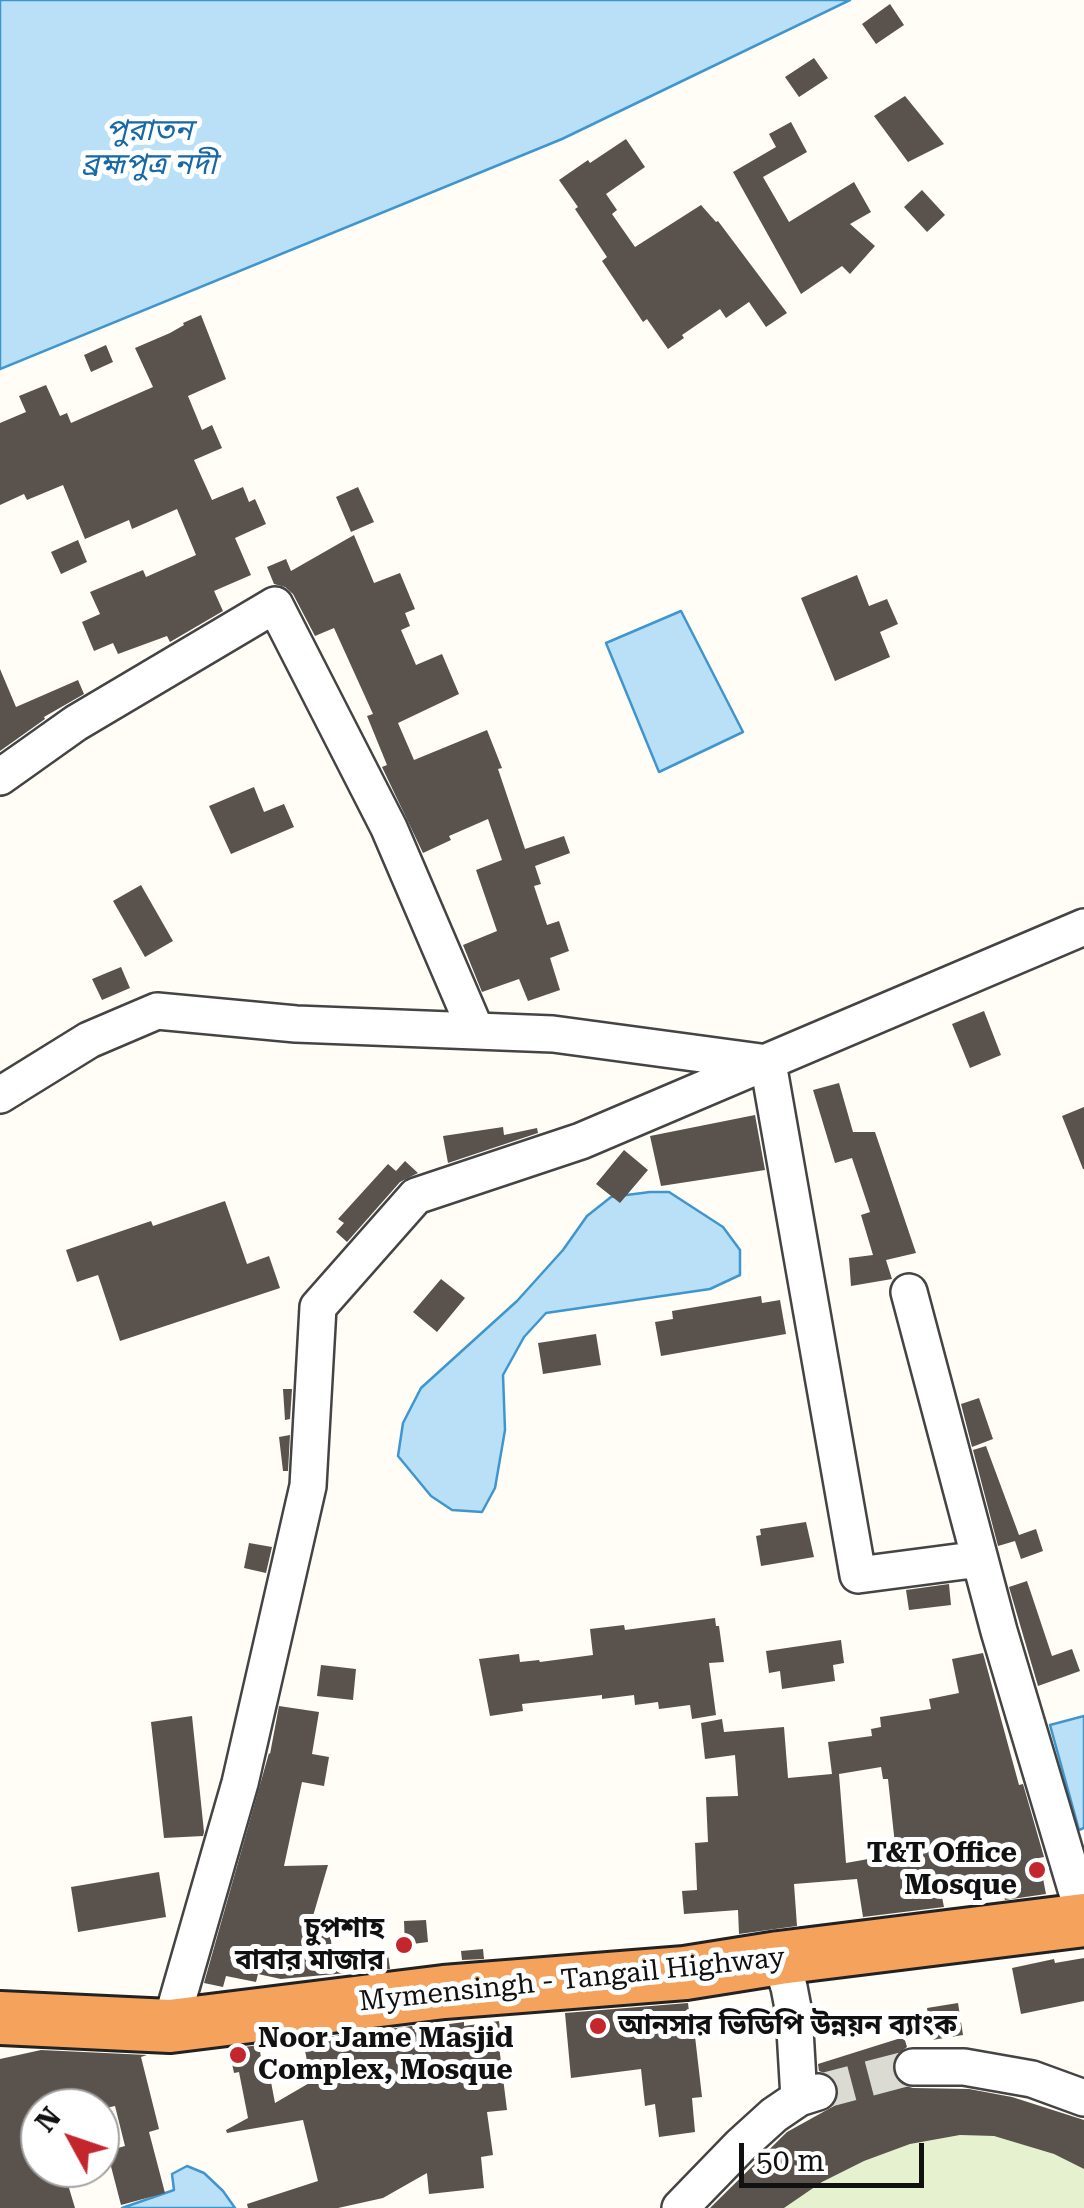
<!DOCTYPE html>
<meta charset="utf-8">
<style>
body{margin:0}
#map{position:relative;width:1084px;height:2208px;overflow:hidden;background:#fffdf5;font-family:"Roboto Serif",serif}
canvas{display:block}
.north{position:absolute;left:20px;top:2088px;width:100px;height:100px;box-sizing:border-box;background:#fff;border:2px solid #a0a0a0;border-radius:50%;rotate:310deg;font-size:28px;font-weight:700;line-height:40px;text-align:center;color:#111}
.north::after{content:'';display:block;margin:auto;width:35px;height:45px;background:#c4262e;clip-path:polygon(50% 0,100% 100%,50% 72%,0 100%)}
.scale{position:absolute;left:739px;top:2143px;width:185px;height:45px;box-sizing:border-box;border:5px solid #111;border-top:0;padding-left:12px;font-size:30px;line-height:35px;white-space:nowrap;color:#111;-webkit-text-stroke:8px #fff;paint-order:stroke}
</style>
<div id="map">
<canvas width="1084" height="2208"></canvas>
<div class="north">N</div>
<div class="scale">50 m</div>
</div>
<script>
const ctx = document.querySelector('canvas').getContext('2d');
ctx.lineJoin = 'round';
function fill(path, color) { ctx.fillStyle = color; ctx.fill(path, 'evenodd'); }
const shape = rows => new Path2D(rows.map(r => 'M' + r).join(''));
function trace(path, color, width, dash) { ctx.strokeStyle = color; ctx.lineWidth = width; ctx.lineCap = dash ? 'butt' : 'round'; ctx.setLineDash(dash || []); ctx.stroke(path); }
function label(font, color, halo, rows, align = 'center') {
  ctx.font = font + ' "Roboto Serif","Noto Sans Bengali",serif'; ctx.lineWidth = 10; ctx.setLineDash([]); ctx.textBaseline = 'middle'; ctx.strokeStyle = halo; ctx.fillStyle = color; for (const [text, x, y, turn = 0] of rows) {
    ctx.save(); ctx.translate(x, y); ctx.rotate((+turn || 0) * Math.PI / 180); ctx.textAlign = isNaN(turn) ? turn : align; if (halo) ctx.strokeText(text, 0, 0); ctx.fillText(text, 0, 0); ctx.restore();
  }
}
const pitch = shape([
 [960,2135,994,2136,1054,2154,1084,2169,1084,2208,784,2208,822,2182,864,2161,910,2144]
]);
const water = shape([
 [0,0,850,0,562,139,0,369,0,0],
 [681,611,743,732,659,772,606,643,681,611],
 [650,1192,669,1192,723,1227,740,1250,740,1275,710,1289,546,1313,524,1337,503,1375,505,1430,495,1488,482,1512,452,1510,431,1496,398,1456,403,1423,421,1388,517,1301,563,1250,587,1216,611,1197,650,1192],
 [1084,1716,1084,1828,1079,1830,1050,1725,1084,1716],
 [187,2166,204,2173,223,2191,235,2208,122,2208,174,2190,172,2174,187,2166]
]);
const building = shape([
 [890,4,904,25,876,44,862,24],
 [814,58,828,78,799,97,785,77],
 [905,96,944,144,908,162,874,116],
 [791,122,807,152,763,177,789,222,854,182,871,212,850,224,875,246,850,274,842,266,801,294,733,172,776,147,769,134],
 [626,139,645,167,606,194,617,210,612,214,635,247,701,205,716,222,718,221,787,313,766,327,749,302,726,318,720,309,682,335,684,338,668,349,647,319,643,322,602,261,607,257,575,209,578,207,559,180,588,160,590,163],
 [922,190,945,215,927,232,904,207],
 [201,315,226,379,188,396,202,430,212,425,222,448,194,460,212,500,243,487,249,502,255,499,266,524,235,538,251,575,214,591,223,611,170,642,167,636,118,654,113,643,94,651,82,622,100,614,90,592,143,570,146,577,196,555,177,509,132,529,129,520,85,539,63,485,27,500,24,494,0,505,0,423,26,412,19,396,46,385,60,416,67,413,71,423,153,387,135,348,170,333,184,325,183,323],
 [106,345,113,362,91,372,84,355],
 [358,487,374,522,351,532,336,497],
 [354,535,374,583,400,573,415,609,405,613,410,626,401,630,416,665,442,654,459,694,398,723,414,760,487,730,502,768,498,769,525,849,564,836,570,853,535,866,541,884,534,886,547,925,559,921,569,951,550,958,560,990,528,1001,519,979,482,992,463,945,497,931,476,870,502,860,488,819,449,836,451,840,423,853,382,767,387,765,367,716,373,714,334,628,315,636,293,594,285,587,274,584,267,567,286,559,291,571],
 [78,540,87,562,61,574,51,552],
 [857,575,869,606,887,599,898,624,880,632,890,657,835,681,801,598],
 [0,669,16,707,78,680,84,694,44,717,45,719,0,751],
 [254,787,264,812,284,804,294,827,231,854,209,806],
 [141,885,173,941,145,957,113,901],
 [121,967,130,988,102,1000,92,979],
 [984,1011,1001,1055,970,1068,952,1024],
 [839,1083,853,1132,875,1132,916,1253,886,1260,892,1279,851,1286,849,1258,873,1255,861,1215,870,1212,852,1158,835,1163,813,1090],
 [1084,1107,1084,1169,1083,1169,1062,1116],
 [755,1115,765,1170,661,1186,650,1136],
 [503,1127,504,1135,537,1128,538,1133,448,1163,443,1136],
 [624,1150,648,1170,620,1203,596,1184],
 [405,1161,418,1173,400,1182,347,1242,336,1232,344,1223,338,1219,388,1164,396,1171],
 [225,1201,247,1264,269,1256,280,1288,120,1341,98,1275,77,1282,66,1250,151,1221,153,1226],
 [441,1279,465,1298,437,1332,413,1312],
 [761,1296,762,1303,780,1300,786,1334,661,1356,655,1322,673,1319,672,1311],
 [596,1334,601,1365,543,1374,538,1343],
 [283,1389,292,1389,290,1419,285,1420],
 [979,1398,993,1439,972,1447,961,1404],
 [290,1435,288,1471,283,1471,279,1437],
 [986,1446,1019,1535,1036,1529,1043,1551,1021,1559,1015,1541,998,1546,973,1450],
 [806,1522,814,1557,761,1566,756,1536,761,1535,760,1529],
 [249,1543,272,1547,266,1573,244,1568],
 [1027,1581,1052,1656,1072,1649,1080,1671,1038,1686,1009,1587],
 [949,1584,951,1605,909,1610,906,1590],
 [715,1618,716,1626,719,1626,724,1662,709,1663,716,1715,692,1719,690,1705,659,1709,658,1702,635,1705,634,1695,602,1699,602,1695,522,1704,523,1711,490,1716,479,1659,519,1654,520,1662,539,1660,540,1662,593,1655,590,1629,624,1625,625,1630],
 [841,1640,844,1663,833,1665,835,1681,782,1689,780,1671,769,1673,766,1651],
 [983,1653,1019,1785,1023,1784,1044,1857,1039,1858,1046,1894,1005,1900,1000,1878,941,1892,944,1907,863,1917,857,1879,794,1884,797,1926,739,1934,738,1910,684,1914,682,1891,697,1890,695,1843,708,1842,706,1797,738,1796,735,1755,705,1759,701,1723,722,1719,724,1732,784,1727,788,1778,832,1774,828,1742,872,1736,871,1729,881,1727,880,1717,931,1709,929,1699,959,1693,952,1659],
 [881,1767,883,1779,888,1779,896,1854,846,1863,839,1774],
 [321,1665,356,1669,353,1700,317,1696],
 [279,1706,319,1712,312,1754,329,1757,324,1786,302,1782,284,1866,328,1865,313,1916,329,1915,333,1965,388,1954,390,1969,281,1979,258,1974,256,1982,226,1976,223,1987,204,1983,269,1753,270,1754],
 [192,1716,204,1832,203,1836,164,1838,151,1722],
 [159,1872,166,1917,78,1932,71,1887],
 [426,1920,428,1942,405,1945,404,1921],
 [483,1949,484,1959,462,1960,461,1951],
 [1084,1958,1084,2001,1021,2014,1012,1968,1054,1959,1055,1963],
 [688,2003,690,2020,693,2019,702,2097,692,2098,695,2132,659,2137,655,2104,645,2106,641,2069,571,2078,565,2013],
 [958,2003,963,2035,932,2040,927,2008],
 [499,2021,502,2046,499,2046,507,2110,487,2112,493,2155,481,2157,484,2188,429,2194,427,2173,383,2198,338,2208,248,2208,247,2204,318,2181,303,2120,227,2133,226,2130,248,2118,239,2072,234,2073,229,2049,259,2045,265,2083,271,2082,275,2103,311,2082,303,2040,412,2026,413,2029,464,2022,464,2026],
 [904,2037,907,2047,895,2056,892,2066,894,2077,902,2085,913,2088,969,2089,1012,2097,1084,2120,1084,2169,1054,2154,994,2136,960,2135,910,2144,864,2161,822,2182,784,2208,710,2208,787,2132,834,2106,839,2096,838,2085,832,2076,819,2071,818,2064],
 [41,2050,147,2055,141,2057,159,2129,149,2132,165,2193,121,2205,107,2151,125,2146,115,2106,106,2108,40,2108,40,2168,63,2168,75,2208,0,2208,0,2059]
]);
const minorTunnel = shape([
 [818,2092,913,2067]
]);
const minor = shape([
 [0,777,76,723,275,605,389,828,476,1031],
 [0,1095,89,1040,157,1011,296,1024,553,1034,768,1063,858,1575,980,1559],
 [909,1292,999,1631,1084,1916],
 [779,1958,789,1987,794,2013,799,2098],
 [170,2026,240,1783,308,1486,318,1307,416,1196,581,1141,1084,927],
 [913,2067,964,2067,1032,2079,1084,2098],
 [680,2208,741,2145,774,2115,799,2098,818,2092]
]);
const highway = shape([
 [0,2018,170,2026,444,1992,685,1973,779,1958,1084,1920]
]);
const markers = [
 [1037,1870,10,"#c4262e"],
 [404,1945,10,"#c4262e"],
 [598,2026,10,"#c4262e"],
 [238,2055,10,"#c4262e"]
];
const poiNames = [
 ["T&T Office",1017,1854],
 ["Mosque",1017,1886],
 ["চুপশাহ",384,1929],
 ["বাবার মাজার",384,1961],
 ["আনসার ভিডিপি উন্নয়ন ব্যাংক",618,2026,"left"],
 ["Noor Jame Masjid",258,2039,"left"],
 ["Complex, Mosque",258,2071,"left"]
];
const streetNames = [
 ["Mymensingh - Tangail Highway",572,1980,-6]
];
const waterNames = [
 ["পুরাতন",149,131],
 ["ব্রহ্মপুত্র নদী",149,165]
];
fill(pitch, '#e6f2cf');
fill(water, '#b9e0f7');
trace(water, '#3f96cf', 2.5);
fill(building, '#5a524d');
trace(minorTunnel, '#dbdad3', 35, [35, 18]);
trace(minor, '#444', 40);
trace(highway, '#222', 58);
trace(minor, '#fff', 35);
trace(highway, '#f5a25d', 52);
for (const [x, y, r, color] of markers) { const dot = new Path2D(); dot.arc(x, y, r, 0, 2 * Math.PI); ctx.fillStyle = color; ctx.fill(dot); trace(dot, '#fff', 4); }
label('bold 28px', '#111', '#fff', poiNames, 'right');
label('28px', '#111', '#fff', streetNames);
label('italic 30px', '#1768a6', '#fff', waterNames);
</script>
